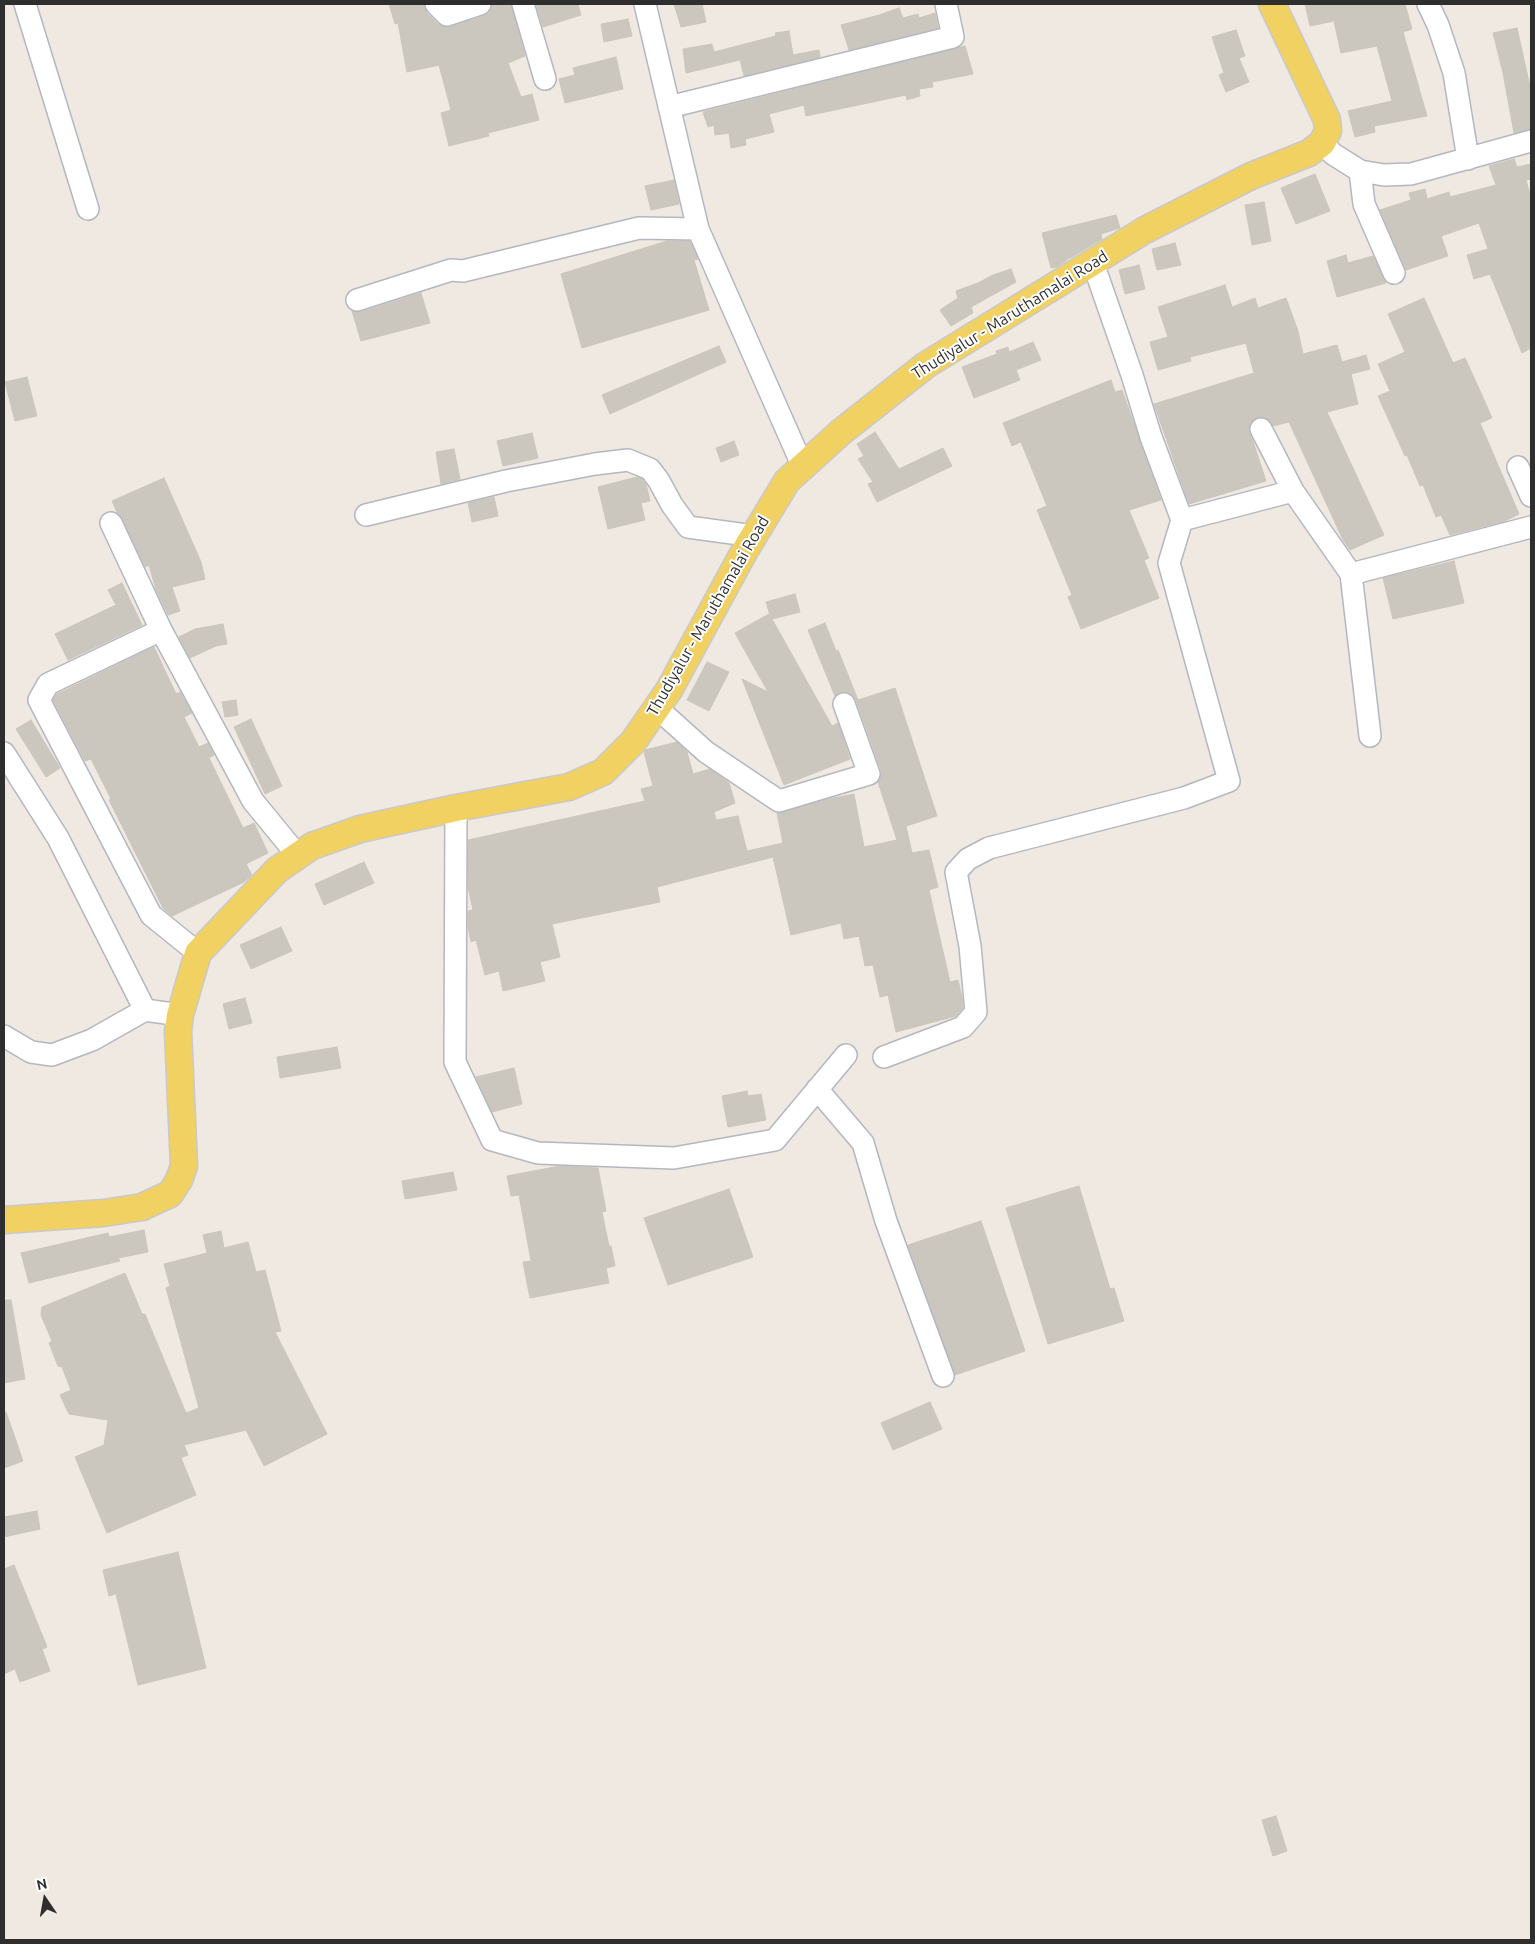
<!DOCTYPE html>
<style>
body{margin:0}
#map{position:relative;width:1535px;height:1944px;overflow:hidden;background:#efe9e1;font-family:Ubuntu,sans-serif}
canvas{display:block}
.frame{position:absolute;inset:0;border:5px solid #2e2e2e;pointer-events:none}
.north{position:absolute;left:20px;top:1874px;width:50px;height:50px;-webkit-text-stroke:4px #fff;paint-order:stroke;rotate:348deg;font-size:14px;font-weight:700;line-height:20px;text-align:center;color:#2e2e2e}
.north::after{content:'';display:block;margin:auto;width:18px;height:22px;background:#2e2e2e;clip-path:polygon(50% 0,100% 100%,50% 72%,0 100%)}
</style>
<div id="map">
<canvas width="1535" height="1944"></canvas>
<div class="frame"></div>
<div class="north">N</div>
</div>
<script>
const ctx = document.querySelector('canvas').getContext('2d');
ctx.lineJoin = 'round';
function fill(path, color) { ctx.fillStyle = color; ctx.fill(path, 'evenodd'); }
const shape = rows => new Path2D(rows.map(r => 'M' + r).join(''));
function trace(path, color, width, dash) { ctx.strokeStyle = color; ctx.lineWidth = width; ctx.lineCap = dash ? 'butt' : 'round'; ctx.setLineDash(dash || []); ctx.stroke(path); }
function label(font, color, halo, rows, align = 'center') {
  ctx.font = font + ' Ubuntu,sans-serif'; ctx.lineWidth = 4; ctx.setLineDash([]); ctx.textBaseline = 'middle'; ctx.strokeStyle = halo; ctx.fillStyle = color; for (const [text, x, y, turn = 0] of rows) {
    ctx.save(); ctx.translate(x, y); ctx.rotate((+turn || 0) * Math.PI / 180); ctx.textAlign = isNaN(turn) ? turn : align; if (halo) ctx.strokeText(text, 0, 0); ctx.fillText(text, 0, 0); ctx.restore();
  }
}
const building = shape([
 [389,4,424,4,427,13,438,24,445,27,451,27,484,16,490,12,492,4,511,4,525,56,508,63,521,97,532,94,539,120,488,133,489,136,449,146,441,113,451,110,439,65,407,72,398,23,395,24,389,4],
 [536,4,578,4,581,15,543,27,536,4],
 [674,4,702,4,706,22,681,27,674,4],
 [1305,4,1405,4,1412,29,1403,32,1427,116,1374,126,1375,132,1355,137,1348,111,1392,101,1377,46,1341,53,1334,21,1310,26,1305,4],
 [899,8,903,18,918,14,919,18,935,13,938,28,849,50,841,25,879,15,899,8],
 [628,19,632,36,604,42,601,24,628,19],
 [1517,28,1531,91,1531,129,1514,133,1503,73,1493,33,1517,28],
 [1236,30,1245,56,1239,58,1249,82,1226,92,1219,75,1224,73,1212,37,1236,30],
 [789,31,793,55,819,50,820,57,744,76,740,60,686,73,683,49,712,44,714,52,776,36,775,33,789,31],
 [965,46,973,74,932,82,933,87,919,89,920,96,907,100,906,95,806,116,804,105,769,114,774,132,745,139,746,145,731,148,729,133,715,135,714,125,708,127,703,112,965,46],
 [616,57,623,89,565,103,559,79,575,75,573,68,616,57],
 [1514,159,1517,167,1531,164,1531,179,1526,180,1531,198,1531,348,1522,353,1490,274,1474,279,1467,255,1488,249,1479,223,1441,236,1448,256,1406,270,1380,210,1411,200,1409,193,1425,189,1427,199,1449,192,1450,197,1496,185,1489,166,1514,159],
 [1315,174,1330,211,1296,224,1281,188,1315,174],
 [674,180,679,204,651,210,645,186,674,180],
 [1264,202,1271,241,1252,245,1245,205,1264,202],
 [1116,215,1120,228,1101,234,1102,239,1072,257,1067,259,1067,260,1057,267,1051,268,1042,233,1116,215],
 [667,241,690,241,698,259,694,260,709,310,582,348,561,274,667,241],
 [1175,243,1181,265,1157,270,1152,249,1175,243],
 [1346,255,1348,263,1373,256,1386,283,1337,297,1327,261,1346,255],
 [1139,265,1145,289,1125,294,1119,270,1139,265],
 [1011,269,1016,282,971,307,973,313,951,326,940,310,958,298,956,291,978,283,993,275,1011,269],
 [1225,285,1232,307,1255,298,1258,308,1286,298,1298,331,1303,354,1337,345,1342,362,1366,355,1370,369,1351,374,1358,404,1327,412,1384,535,1350,550,1343,540,1289,422,1273,426,1268,419,1262,417,1255,418,1250,423,1249,429,1266,481,1189,504,1154,404,1254,373,1246,343,1190,357,1191,361,1158,370,1150,342,1168,337,1158,307,1225,285],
 [421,293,430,323,361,341,352,311,361,312,421,293],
 [1424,298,1453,363,1465,358,1481,393,1492,418,1480,423,1519,514,1505,521,1450,535,1441,515,1436,517,1423,485,1420,486,1407,455,1405,456,1378,396,1390,391,1378,364,1405,352,1388,314,1424,298],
 [1033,342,1041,360,1016,370,1020,380,974,398,962,367,997,354,996,351,1008,347,1009,352,1033,342],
 [719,346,726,362,610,414,602,395,719,346],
 [27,377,37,416,15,421,5,382,27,377],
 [1111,380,1115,392,1122,390,1161,500,1129,510,1149,558,1144,560,1159,598,1081,629,1068,597,1072,595,1037,510,1047,506,1021,442,1012,446,1003,423,1111,380],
 [875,432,899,469,943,448,952,466,877,502,868,484,873,482,858,459,864,456,857,444,875,432],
 [532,433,538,458,503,466,497,441,532,433],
 [734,441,739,455,721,462,716,448,734,441],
 [454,449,460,479,441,484,436,452,454,449],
 [637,477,642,479,646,484,650,501,641,503,645,520,608,529,598,487,637,477],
 [164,478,201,562,205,579,172,587,180,611,168,615,156,590,149,565,145,567,122,518,117,512,112,501,164,478],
 [494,497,498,516,472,522,468,503,494,497],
 [1454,561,1464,603,1393,619,1383,578,1454,561],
 [122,583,142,625,68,660,55,634,116,605,108,590,122,583],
 [795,594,800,612,772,619,832,726,838,723,850,759,784,785,742,679,768,692,735,633,769,614,771,618,766,602,795,594],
 [825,623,836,651,838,650,858,700,895,688,937,816,906,826,912,853,929,850,938,887,929,890,936,921,950,982,958,980,962,997,963,1008,956,1016,896,1032,888,995,880,997,873,965,865,966,859,936,844,939,841,923,791,935,773,857,657,887,660,902,552,924,560,957,540,962,545,981,503,991,499,971,485,975,476,940,471,942,468,927,468,911,473,910,468,887,468,840,645,801,641,789,653,786,644,752,645,750,677,742,687,752,693,774,710,769,729,783,735,803,714,812,716,820,738,816,747,851,783,843,777,813,829,799,854,794,864,847,897,840,878,782,881,776,881,770,856,700,852,695,847,692,840,692,835,696,808,630,825,623],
 [223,624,227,644,216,646,190,658,179,637,195,629,223,624],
 [154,647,176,694,180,692,192,713,184,717,199,747,208,743,214,755,209,758,243,828,254,823,268,853,246,864,252,875,244,882,172,916,163,908,109,800,111,799,91,759,85,761,53,700,57,694,154,647],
 [707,662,729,672,709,711,687,700,707,662],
 [236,700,238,715,225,717,222,702,236,700],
 [251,719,282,786,265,794,234,727,251,719],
 [31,720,60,768,46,777,16,729,31,720],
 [364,862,374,883,324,905,315,884,364,862],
 [281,927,292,951,251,969,240,945,281,927],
 [245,998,252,1023,229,1029,223,1004,245,998],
 [337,1047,341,1068,280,1078,277,1057,337,1047],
 [514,1068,522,1104,492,1112,476,1077,514,1068],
 [747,1091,748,1096,761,1094,766,1120,728,1127,722,1096,747,1091],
 [560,1166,598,1168,606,1211,602,1212,609,1246,611,1246,615,1266,606,1268,609,1283,530,1298,523,1262,531,1261,519,1195,511,1196,507,1176,560,1166],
 [453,1172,457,1190,405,1199,402,1181,453,1172],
 [1079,1186,1110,1289,1114,1288,1124,1321,1048,1344,1006,1208,1079,1186],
 [729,1189,753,1257,668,1285,644,1218,729,1189],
 [981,1221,1025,1351,955,1375,908,1245,981,1221],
 [144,1230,148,1252,118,1258,120,1261,29,1283,21,1253,108,1233,109,1237,144,1230],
 [221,1231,224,1248,248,1242,256,1272,265,1270,281,1331,275,1332,327,1434,264,1466,246,1430,184,1445,188,1455,181,1458,196,1495,107,1533,75,1457,104,1445,108,1420,69,1414,60,1395,71,1390,62,1367,58,1366,49,1343,52,1341,41,1315,42,1307,125,1273,142,1314,145,1314,186,1413,199,1408,166,1288,170,1286,164,1264,207,1253,203,1235,221,1231],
 [4,1300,11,1300,25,1379,4,1383,4,1300],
 [930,1402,942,1429,893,1450,881,1423,930,1402],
 [4,1412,6,1412,23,1461,4,1468,4,1412],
 [37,1511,40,1529,4,1537,4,1517,37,1511],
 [178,1552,206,1668,138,1685,116,1594,109,1596,103,1570,178,1552],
 [14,1565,47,1647,42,1649,50,1671,20,1682,15,1669,4,1674,4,1569,14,1565],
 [1276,1816,1287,1851,1273,1856,1262,1820,1276,1816]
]);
const minor = shape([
 [25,4,88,209],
 [436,4,447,15,480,4],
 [523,4,545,79],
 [645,4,698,229,803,467],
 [1428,4,1438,25,1454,73,1468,159],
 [669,107,953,37,946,4],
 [1322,143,1333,154,1360,171,1384,175,1411,174,1531,141],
 [1360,171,1364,204,1394,273],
 [357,300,451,270,463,271,639,228,698,229],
 [1261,429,1293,491,1351,574,1370,736],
 [1518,467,1531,496],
 [366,515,506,481,595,464,628,460,650,469,659,481,672,505,688,527,754,536],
 [1182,520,1293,491],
 [111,523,161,630,253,801,298,856],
 [1351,574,1531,527],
 [161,630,48,684,39,700,151,915,198,953],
 [657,708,706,752,779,801,869,774,844,704],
 [4,753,58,838,145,1010],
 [456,808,455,1062,492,1140,538,1153,674,1158,775,1140,846,1055],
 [4,1036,31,1052,52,1055,92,1040,145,1010,180,1015],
 [884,1057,963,1027,976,1012,970,946,956,872,968,859,989,848,1184,798,1229,781,1169,563,1182,520,1151,437,1132,375,1093,263],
 [817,1089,863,1143,886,1221,943,1376]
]);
const major = shape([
 [4,1220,104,1213,142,1207,170,1194,179,1180,184,1166,178,1031,180,1015,198,953,277,870,312,846,360,829,456,808,569,787,603,772,633,742,669,690,744,552,787,481,841,432,926,365,1145,230,1251,176,1309,153,1322,143,1328,131,1327,120,1272,4]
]);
const streetNames = [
 ["Thudiyalur - Maruthamalai Road",1010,315,-32],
 ["Thudiyalur - Maruthamalai Road",708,616,-60]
];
fill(building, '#cbc7bf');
trace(building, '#cbc5ba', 1);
trace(minor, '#b4b7c1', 24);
trace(major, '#c9c9c9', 29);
trace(minor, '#fff', 21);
trace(major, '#f2d163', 26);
label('16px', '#2e2e2e', '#fff', streetNames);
</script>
